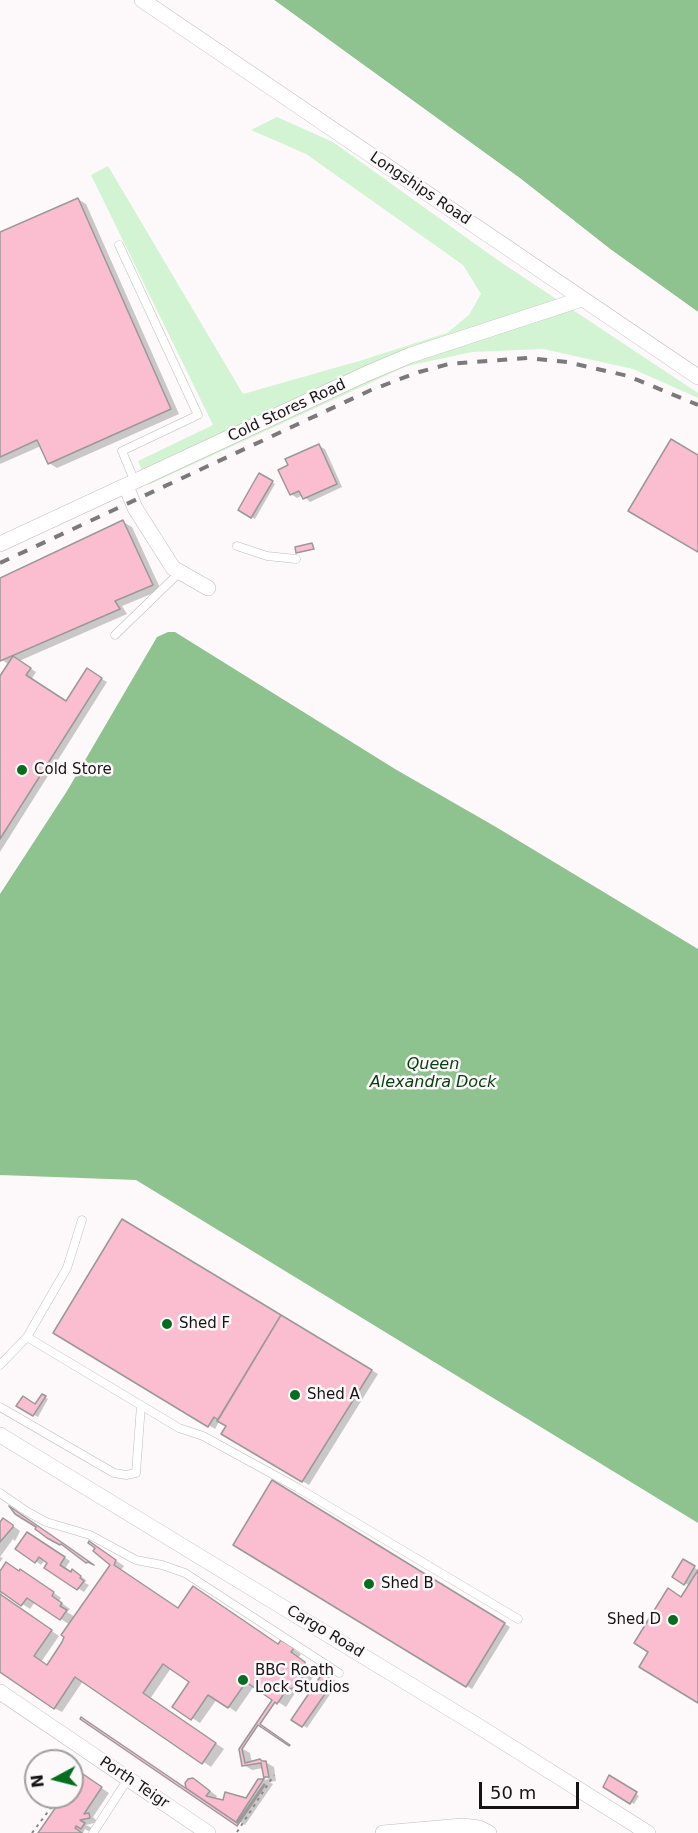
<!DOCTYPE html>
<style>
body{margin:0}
#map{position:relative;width:698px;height:1833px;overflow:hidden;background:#fdf9fa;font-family:"DejaVu Sans",sans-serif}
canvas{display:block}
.north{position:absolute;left:24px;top:1749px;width:60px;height:60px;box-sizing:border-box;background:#fdf9fa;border:2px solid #a19e9e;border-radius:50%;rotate:263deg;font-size:16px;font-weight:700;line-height:24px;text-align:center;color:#161515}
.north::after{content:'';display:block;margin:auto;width:21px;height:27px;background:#056e1e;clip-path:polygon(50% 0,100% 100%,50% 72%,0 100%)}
.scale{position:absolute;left:479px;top:1782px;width:100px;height:27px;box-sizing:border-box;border:3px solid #161515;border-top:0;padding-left:8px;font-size:18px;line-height:21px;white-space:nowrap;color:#161515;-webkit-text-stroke:4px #fdf9fa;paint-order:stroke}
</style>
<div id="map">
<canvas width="698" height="1833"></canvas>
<div class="north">N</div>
<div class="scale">50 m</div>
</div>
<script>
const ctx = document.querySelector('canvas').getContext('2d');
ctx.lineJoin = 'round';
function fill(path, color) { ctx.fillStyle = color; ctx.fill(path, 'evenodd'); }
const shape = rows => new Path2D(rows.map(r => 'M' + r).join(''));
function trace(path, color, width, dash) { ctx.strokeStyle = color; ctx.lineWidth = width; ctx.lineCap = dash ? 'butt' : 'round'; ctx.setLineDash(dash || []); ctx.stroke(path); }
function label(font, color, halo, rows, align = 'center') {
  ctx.font = font + ' "DejaVu Sans",sans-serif'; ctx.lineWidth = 5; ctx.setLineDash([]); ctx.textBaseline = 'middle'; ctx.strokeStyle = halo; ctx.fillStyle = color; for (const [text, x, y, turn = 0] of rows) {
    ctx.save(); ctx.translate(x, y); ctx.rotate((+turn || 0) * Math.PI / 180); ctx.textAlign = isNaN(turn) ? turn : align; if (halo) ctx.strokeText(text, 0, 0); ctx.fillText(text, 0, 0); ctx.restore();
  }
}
const green = shape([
 [277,117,333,142,499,261,698,393,698,398,633,369,543,349,472,352,407,366,148,485,138,461,213,425,91,175,108,166,243,394,359,361,447,333,469,315,481,294,463,265,306,154,251,130]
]);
const water = shape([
 [274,0,698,0,698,312,610,249,521,179],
 [168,632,175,632,395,769,496,827,698,949,698,1523,136,1180,0,1175,0,894,67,791,157,637]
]);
const pier = shape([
 [271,0,274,0,521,179,610,249,698,312,698,315,608,251,519,181]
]);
const shadow = shape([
 [78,199,86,204,179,414,57,468,49,463,41,446,0,464,0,234],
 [319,446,325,449,342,487,310,502,303,495,297,498,291,494],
 [260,475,275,484,255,519,240,510],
 [123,522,132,527,161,590,122,606,127,614,19,661,36,672,31,680,66,703,87,670,107,682,0,852,0,679,9,665,0,658,0,580],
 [123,1221,378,1374,309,1485,223,1433,228,1425,220,1420,215,1429,55,1332],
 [42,1396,48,1399,38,1417,19,1406,36,1406],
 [273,1482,510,1627,472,1689,235,1545],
 [0,1525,12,1525,20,1531,15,1541,13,1539,0,1557,3,1558,0,1562],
 [34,1537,70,1561,64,1570,71,1574,79,1575,86,1580,85,1583,89,1585,84,1592,46,1568,49,1562,45,1560,41,1565,36,1561],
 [105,1553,124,1566,121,1570,179,1609,279,1646,289,1646,301,1654,298,1658,313,1669,313,1677,303,1692,295,1693,286,1707,254,1686,236,1712,217,1699,200,1723,174,1706,191,1681,171,1668,150,1699,224,1749,211,1767,83,1681,62,1712,54,1708,0,1670,0,1574,20,1572,29,1575,61,1598,59,1601,70,1609,67,1612,75,1617,112,1564],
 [4,1592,30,1609,35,1602,70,1625,63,1643,48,1666,41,1662,59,1636,0,1595],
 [684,1561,698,1570,698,1701,682,1599,690,1586,674,1577],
 [323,1676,337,1684,307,1728,293,1719],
 [241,1748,250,1753,252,1763,265,1762,274,1767,276,1781,269,1782,273,1784,245,1825,187,1787,201,1784,217,1796,215,1800,224,1802,246,1799,259,1781,269,1779,265,1777,263,1768,252,1770,244,1765],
 [610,1777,639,1796,634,1804,605,1786],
 [88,1779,109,1793,93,1817,98,1822,86,1825,92,1828,90,1832,85,1829,83,1833,40,1833,65,1797,72,1797,72,1786]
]);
const building = shape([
 [78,198,171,409,48,464,37,440,0,457,0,232,78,198],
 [671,439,698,455,698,552,628,511,671,439],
 [319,444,337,484,303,499,299,491,290,495,278,470,288,465,285,459,319,444],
 [259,473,273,481,251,518,238,510,259,473],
 [123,520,153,585,115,601,120,609,0,661,0,578,123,520],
 [312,543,314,549,296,553,295,547,312,543],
 [13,656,31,668,26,675,66,701,87,668,102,678,0,839,0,676,13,656],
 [122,1219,281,1315,218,1420,214,1417,208,1427,53,1333,122,1219],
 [281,1315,372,1370,302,1482,221,1434,226,1426,217,1421,281,1315],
 [42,1394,46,1396,33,1416,16,1406,23,1396,35,1404,42,1394],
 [272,1480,505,1623,466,1687,233,1545,272,1480],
 [9,1506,67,1546,94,1565,88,1562,86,1563,61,1544,60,1545,47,1538,35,1529,36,1527,15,1514,9,1506],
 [3,1518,13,1525,13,1527,0,1542,0,1522,3,1518],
 [27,1532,65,1557,60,1565,71,1572,72,1569,81,1576,80,1578,84,1581,77,1590,44,1568,47,1563,39,1557,35,1563,15,1549,27,1532],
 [89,1541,116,1560,114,1565,178,1608,193,1586,278,1644,281,1640,294,1648,291,1652,305,1662,305,1672,295,1688,287,1689,277,1704,275,1702,260,1724,290,1745,289,1746,258,1725,242,1749,245,1763,260,1759,262,1761,266,1761,269,1777,265,1777,236,1822,186,1788,185,1783,188,1779,193,1778,210,1791,206,1796,223,1800,225,1792,246,1798,258,1779,264,1779,261,1763,242,1766,239,1749,272,1700,246,1682,228,1708,208,1695,191,1720,172,1707,189,1682,163,1664,143,1693,216,1743,202,1764,75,1677,54,1709,0,1672,0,1594,52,1630,34,1656,47,1665,62,1642,64,1637,61,1635,110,1565,93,1551,95,1548,88,1543,89,1541],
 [683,1559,695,1566,684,1585,672,1577,683,1559],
 [6,1562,19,1571,20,1569,54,1592,52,1596,62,1603,60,1606,67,1610,60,1620,27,1598,21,1606,0,1591,0,1571,6,1562],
 [698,1570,698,1703,639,1667,648,1652,634,1643,668,1588,681,1597,698,1570],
 [322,1674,334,1681,302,1727,291,1720,322,1674],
 [81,1717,237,1823,264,1784,265,1785,237,1826,80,1719,81,1717],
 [80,1772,102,1787,84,1814,89,1813,90,1818,80,1820,85,1823,81,1829,76,1826,75,1828,82,1833,38,1833,63,1797,72,1797,72,1784,80,1772],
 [609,1775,637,1792,630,1804,603,1787,609,1775]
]);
const path = shape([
 [72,1770,77,1763],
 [237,1832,274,1775],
 [32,1833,59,1797]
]);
const lane = shape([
 [119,245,198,415,122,451,135,482],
 [237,546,267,556,296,559],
 [115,635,180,572],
 [27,1337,179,1428,203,1436,298,1488,518,1619],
 [0,1365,27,1337,67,1268,82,1220],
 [0,1407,114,1473,126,1475,136,1473,141,1405],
 [0,1493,26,1511,46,1522,90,1535,136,1560,162,1565,185,1573,339,1673],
 [93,1833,128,1779]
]);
const street = shape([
 [142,0,698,377],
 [126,486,135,508,173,568,208,588],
 [0,544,368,373,411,355,582,299],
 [0,1435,478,1726,648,1833],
 [0,1692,208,1833],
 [383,1833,462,1826,479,1828,489,1833]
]);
const rail = shape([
 [0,563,371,390,419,372,449,364,528,358,567,362,628,376,698,405]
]);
const markers = [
 [22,770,6,"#056e1e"],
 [167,1324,6,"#056e1e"],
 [295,1395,6,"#056e1e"],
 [369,1584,6,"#056e1e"],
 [673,1620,6,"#056e1e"],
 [243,1680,6,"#056e1e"]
];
const streetNames = [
 ["Longships Road",420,189,34],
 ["Cold Stores Road",287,411,-25],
 ["Cargo Road",325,1632,31],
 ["Porth Teigr",134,1783,34]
];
const poiNames = [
 ["Cold Store",34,770],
 ["Shed F",179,1324],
 ["Shed A",307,1395],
 ["Shed B",381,1584],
 ["Shed D",661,1620,"right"],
 ["BBC Roath",255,1671],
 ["Lock Studios",255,1688]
];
const waterNames = [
 ["Queen",433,1065],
 ["Alexandra Dock",433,1083]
];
fill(green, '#d2f4d3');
fill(water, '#8ec390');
fill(pier, '#fdf9fa');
fill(shadow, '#0003');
fill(building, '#fbbed1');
trace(building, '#9b9899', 1.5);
trace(lane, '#bfbbbc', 9);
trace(street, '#bfbbbc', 16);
trace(path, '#8a8788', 2, [3, 4.5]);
trace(lane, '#fff', 8);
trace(street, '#fff', 15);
trace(rail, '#7c797a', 4, [10, 10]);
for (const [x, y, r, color] of markers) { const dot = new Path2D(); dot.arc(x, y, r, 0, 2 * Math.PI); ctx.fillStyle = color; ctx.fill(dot); trace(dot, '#fdf9fa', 2); }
label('15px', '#161515', '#fdf9fa', streetNames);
label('15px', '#161515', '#fdf9fa', poiNames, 'left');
label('italic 16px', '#033f0e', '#fdf9fa', waterNames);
</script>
